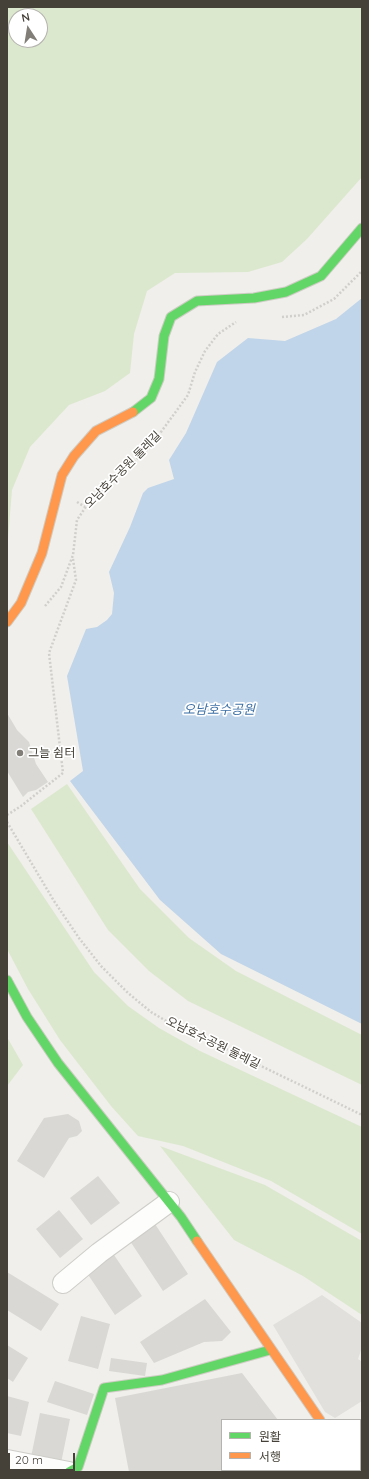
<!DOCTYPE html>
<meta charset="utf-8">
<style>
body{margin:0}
#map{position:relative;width:369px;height:1479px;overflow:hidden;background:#f0efeb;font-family:Quicksand,"Noto Sans KR",sans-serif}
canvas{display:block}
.frame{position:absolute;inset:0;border:8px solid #454138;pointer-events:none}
.legend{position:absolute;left:221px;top:1419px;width:140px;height:52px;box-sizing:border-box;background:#fff;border:1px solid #b5b3af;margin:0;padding:5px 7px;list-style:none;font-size:12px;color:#454138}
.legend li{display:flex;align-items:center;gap:8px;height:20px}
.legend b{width:20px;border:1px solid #b5b3af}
.north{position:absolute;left:8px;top:8px;width:40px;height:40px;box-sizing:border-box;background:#fff;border:1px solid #b5b3af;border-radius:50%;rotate:348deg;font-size:11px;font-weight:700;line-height:16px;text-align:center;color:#454138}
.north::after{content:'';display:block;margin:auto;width:14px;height:18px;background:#817e77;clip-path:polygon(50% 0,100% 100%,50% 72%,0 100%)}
.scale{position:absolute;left:8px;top:1453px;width:67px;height:18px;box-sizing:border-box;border:2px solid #454138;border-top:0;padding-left:5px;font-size:12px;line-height:14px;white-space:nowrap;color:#454138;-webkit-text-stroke:3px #fff;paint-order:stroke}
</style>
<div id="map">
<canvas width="369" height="1479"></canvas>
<div class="frame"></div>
<ul class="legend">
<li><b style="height:5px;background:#63d668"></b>원활</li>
<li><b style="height:5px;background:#ff974d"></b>서행</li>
</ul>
<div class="north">N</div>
<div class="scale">20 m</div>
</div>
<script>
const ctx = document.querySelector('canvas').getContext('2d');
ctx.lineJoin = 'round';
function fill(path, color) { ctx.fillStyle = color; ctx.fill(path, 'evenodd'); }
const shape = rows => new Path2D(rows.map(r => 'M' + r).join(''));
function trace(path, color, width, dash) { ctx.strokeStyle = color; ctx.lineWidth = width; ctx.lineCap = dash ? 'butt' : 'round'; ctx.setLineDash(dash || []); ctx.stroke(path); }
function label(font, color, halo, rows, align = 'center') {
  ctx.font = font + ' Quicksand,"Noto Sans KR",sans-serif'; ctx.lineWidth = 3.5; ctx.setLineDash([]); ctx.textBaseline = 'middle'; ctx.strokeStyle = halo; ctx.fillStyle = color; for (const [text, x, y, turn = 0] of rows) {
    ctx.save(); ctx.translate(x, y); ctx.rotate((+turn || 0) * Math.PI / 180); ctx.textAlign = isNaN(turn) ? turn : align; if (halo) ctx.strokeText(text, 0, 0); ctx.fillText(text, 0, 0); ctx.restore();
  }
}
const green = shape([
 [7,7,362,7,362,177,307,239,282,262,248,272,175,273,147,291,134,334,130,373,105,391,69,405,30,447,12,490,7,551],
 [16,16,40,16,40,40,16,40],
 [67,784,140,889,189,938,236,971,362,1035,362,1085,188,1001,149,971,108,930,31,809],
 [7,842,94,972,128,1006,159,1028,200,1051,362,1127,362,1234,271,1181,183,1146,138,1136,111,1106,60,1040,28,989,7,949],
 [7,1037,23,1065,7,1086],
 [160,1146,265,1185,362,1241,362,1315,303,1276,234,1240]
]);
const parking = shape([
 [322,1295,362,1323,362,1347,358,1359,362,1362,362,1401,335,1418,325,1412,273,1325]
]);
const water = shape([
 [362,298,362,1024,221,954,160,900,70,781,83,771,67,676,86,629,97,627,107,620,112,614,114,593,109,572,130,527,143,493,148,488,174,479,169,460,186,433,217,362,248,338,285,341,336,319]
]);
const building = shape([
 [7,713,17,730,29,742,36,764,48,782,36,790,28,792,23,797,7,771],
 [68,1114,79,1121,82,1131,77,1136,69,1138,44,1178,17,1161,44,1118],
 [98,1176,120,1203,91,1225,70,1198],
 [59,1210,83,1239,60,1258,36,1229],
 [155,1224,188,1274,163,1291,130,1241],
 [114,1255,142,1296,115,1315,87,1273],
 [7,1272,59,1304,41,1331,7,1310],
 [205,1299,231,1332,222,1341,204,1342,154,1363,140,1342],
 [81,1316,110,1324,98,1369,68,1361],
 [7,1345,28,1358,13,1382,7,1378],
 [111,1358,147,1363,145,1376,109,1371],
 [242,1373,278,1420,222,1420,222,1470,259,1470,258,1472,129,1472,115,1398],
 [55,1381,94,1394,87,1415,47,1402],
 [7,1396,29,1402,21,1436,7,1433],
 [40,1413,70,1419,61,1463,31,1457],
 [286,1470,303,1470,301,1472,288,1472]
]);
const path = shape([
 [282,317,304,315,334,299,362,271],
 [77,502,85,507],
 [45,606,61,587,73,555,77,520,87,505,150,447,188,395,195,372,205,351,218,334,236,322],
 [7,815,21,806,63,773,49,653,76,580,73,559],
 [7,822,54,901,79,938,101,966,128,993,151,1012,183,1031,220,1046,362,1115]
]);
const street = shape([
 [63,1283,99,1253,169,1202],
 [7,1460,69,1472],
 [327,1472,329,1470]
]);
const fast = shape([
 [133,412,151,398,159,379,164,336,171,317,197,301,254,298,286,292,321,276,362,228],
 [7,980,27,1017,58,1063,181,1217,197,1241],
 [69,1472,78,1467,104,1388,162,1380,270,1350]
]);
const slow = shape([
 [7,622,21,603,42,553,62,475,74,456,96,431,133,412],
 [197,1241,320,1420]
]);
const markers = [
 [20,753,4,"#817e77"]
];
const streetNames = [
 ["오남호수공원 둘레길",123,470,-45],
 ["오남호수공원 둘레길",213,1043,26]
];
const poiNames = [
 ["그늘 쉼터",28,753]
];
const waterNames = [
 ["오남호수공원",219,710]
];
fill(green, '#dbe8ce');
fill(parking, '#e1e0dc');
fill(water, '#c0d5e9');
fill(building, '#d9d8d4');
trace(street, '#cecdc9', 22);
trace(fast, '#ceccc3', 11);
trace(slow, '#ceccc3', 11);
trace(path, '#d1cfcc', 2.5, [2, 2]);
trace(street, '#fdfdfc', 20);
trace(fast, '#63d668', 9);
trace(slow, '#ff974d', 9);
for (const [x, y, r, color] of markers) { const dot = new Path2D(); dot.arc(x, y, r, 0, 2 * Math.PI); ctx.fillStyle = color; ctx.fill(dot); trace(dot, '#fff', 1.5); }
label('12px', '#454138', '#fff', streetNames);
label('12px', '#454138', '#fff', poiNames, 'left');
label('italic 13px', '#3d70a5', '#fff', waterNames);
</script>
